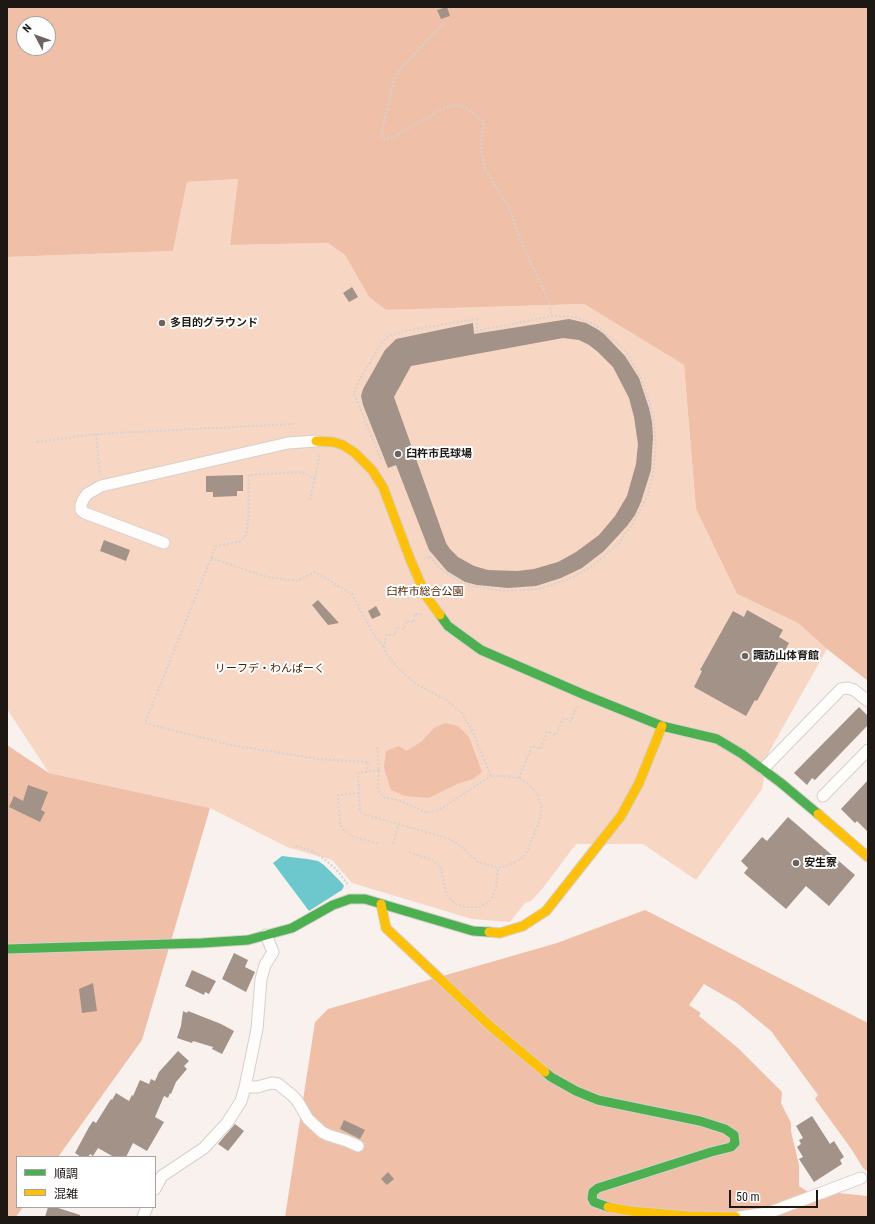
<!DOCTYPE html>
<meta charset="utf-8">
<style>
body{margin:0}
#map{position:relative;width:875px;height:1224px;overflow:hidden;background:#f9f1ee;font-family:"Roboto Condensed","Noto Sans JP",sans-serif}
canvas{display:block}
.frame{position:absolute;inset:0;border:8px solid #1e1815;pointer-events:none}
.legend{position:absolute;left:16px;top:1156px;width:140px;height:52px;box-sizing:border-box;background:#fff;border:1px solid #a5a3a1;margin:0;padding:5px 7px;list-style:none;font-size:12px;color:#1e1815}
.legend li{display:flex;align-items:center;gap:8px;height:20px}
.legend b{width:20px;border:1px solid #a5a3a1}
.north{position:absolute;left:16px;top:16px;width:40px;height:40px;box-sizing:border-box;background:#fff;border:1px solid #a5a3a1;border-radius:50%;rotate:311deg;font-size:11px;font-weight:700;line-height:16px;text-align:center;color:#1e1815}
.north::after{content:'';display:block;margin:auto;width:14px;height:18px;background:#6b6461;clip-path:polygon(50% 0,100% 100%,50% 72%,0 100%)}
.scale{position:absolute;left:729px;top:1190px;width:89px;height:18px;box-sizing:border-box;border:2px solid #1e1815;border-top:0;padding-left:5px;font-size:12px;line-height:14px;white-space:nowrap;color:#1e1815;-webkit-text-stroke:3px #fff;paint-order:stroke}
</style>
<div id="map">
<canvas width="875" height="1224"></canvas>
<div class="frame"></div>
<ul class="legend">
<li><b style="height:5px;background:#4caf50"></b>順調</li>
<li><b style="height:5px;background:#ffc107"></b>混雑</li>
</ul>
<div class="north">N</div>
<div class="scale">50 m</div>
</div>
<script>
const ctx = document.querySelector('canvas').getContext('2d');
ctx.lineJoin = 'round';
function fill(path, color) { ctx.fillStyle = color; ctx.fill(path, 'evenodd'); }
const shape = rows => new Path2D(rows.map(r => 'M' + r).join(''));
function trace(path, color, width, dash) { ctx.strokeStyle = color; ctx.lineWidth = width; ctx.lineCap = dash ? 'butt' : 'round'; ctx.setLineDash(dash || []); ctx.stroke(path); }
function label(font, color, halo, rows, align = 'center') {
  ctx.font = font + ' "Roboto Condensed","Noto Sans JP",sans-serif'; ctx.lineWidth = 4; ctx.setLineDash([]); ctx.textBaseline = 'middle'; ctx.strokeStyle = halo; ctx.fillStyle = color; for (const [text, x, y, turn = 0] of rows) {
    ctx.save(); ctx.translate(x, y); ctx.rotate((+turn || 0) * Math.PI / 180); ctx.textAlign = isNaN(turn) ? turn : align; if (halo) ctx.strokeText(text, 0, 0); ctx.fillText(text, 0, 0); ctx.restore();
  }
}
const green = shape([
 [238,179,230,245,328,243,345,255,369,297,386,310,584,304,684,365,696,509,737,594,798,623,827,649,769,752,762,789,696,880,643,844,576,844,543,888,531,901,525,903,510,922,472,919,352,883,332,860,287,847,210,808,49,773,7,709,7,257,173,251,187,182]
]);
const forest = shape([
 [7,7,868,7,868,681,827,649,798,623,737,594,696,509,684,365,584,304,386,310,369,297,345,255,328,243,230,245,238,179,187,182,173,251,7,257],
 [24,24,48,24,48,48,24,48],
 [445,723,458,726,469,737,482,772,473,779,457,784,429,798,405,796,391,790,384,768,386,751,399,746,406,751,421,742,434,728],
 [7,745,49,773,210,808,142,1040,58,1157,17,1157,17,1207,23,1207,16,1217,7,1217],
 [645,910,868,1023,868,1172,863,1168,852,1150,815,1099,818,1095,771,1031,737,1003,704,984,689,1005,701,1013,699,1016,738,1048,782,1092,781,1103,791,1123,791,1131,799,1165,799,1186,819,1199,824,1199,838,1193,868,1196,868,1217,285,1217,315,1022,328,1009,557,943]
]);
const water = shape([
 [282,856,307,859,318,861,324,865,341,882,344,886,342,890,309,911,273,863]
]);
const building = shape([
 [447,7,450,16,441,19,437,10],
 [352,287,358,297,349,302,343,293],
 [569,319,586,323,597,329,604,334,625,356,639,378,649,408,652,422,653,437,651,470,641,502,635,515,627,526,604,551,582,568,561,578,536,586,508,588,477,585,465,582,447,571,429,550,396,465,388,468,363,405,361,396,363,389,385,350,396,339,473,323,474,334],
 [563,338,579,340,589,345,598,352,613,367,629,398,634,417,638,444,636,464,627,496,615,516,599,535,576,552,558,562,534,569,517,571,488,570,474,566,458,557,450,549,446,543,394,397,411,366],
 [243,475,243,491,237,491,237,496,213,497,213,492,206,492,206,476],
 [104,540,130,550,126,561,100,551],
 [318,600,339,623,328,625,312,605],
 [376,606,381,615,372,619,368,611],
 [747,610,783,630,779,637,789,643,757,701,755,700,746,716,694,687,702,671,700,670,733,611,744,617],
 [859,707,868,716,868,725,815,780,812,778,807,785,794,773],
 [868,780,868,832,857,821,855,823,841,809],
 [28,785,48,792,41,810,45,812,40,822,9,807,14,796,23,801],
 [788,817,855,875,829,906,806,886,786,909,744,873,748,868,741,861,762,837,767,841],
 [234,953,248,960,245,967,255,972,246,992,222,979],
 [192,970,216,981,209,994,205,992,204,995,185,986],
 [93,983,97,1011,82,1013,79,989],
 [183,1011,187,1013,188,1011,221,1024,234,1031,222,1054,212,1049,213,1047,193,1041,192,1043,177,1038,181,1026],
 [178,1051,189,1061,184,1066,187,1069,176,1082,171,1094,170,1093,168,1098,164,1096,155,1117,164,1122,147,1151,133,1143,126,1157,114,1157,98,1148,93,1156,90,1154,88,1157,81,1157,75,1153,89,1127,93,1121,96,1123,111,1099,112,1100,116,1093,129,1101,132,1095,133,1096,140,1080,149,1084,151,1079,155,1081,159,1072],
 [812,1116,830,1144,834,1141,844,1157,840,1160,842,1164,814,1182,799,1159,803,1157,797,1147,801,1144,799,1140,803,1138,796,1126],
 [344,1120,365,1130,360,1139,340,1129],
 [235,1124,244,1131,228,1151,218,1144],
 [388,1172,394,1179,387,1185,381,1179],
 [48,1207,55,1207,80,1215,80,1217,45,1217]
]);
const path = shape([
 [443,24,400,69,395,76,381,135,385,140,390,139,442,109,458,105,465,107,483,121,484,127,481,143,482,153,486,172,508,205,520,239,549,302,552,316],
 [96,434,100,475],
 [37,442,96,434,294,424],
 [381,459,354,394,358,383,378,348,384,340,389,336,404,331,477,319,477,331,552,316,575,317,597,326,620,346,626,352,641,378,650,404,654,424,656,445,653,473,648,495,633,523,619,543,602,558,589,568,573,577,552,585,537,589,503,591,472,586,461,582,443,571,429,556,424,559],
 [315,479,301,472,249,475,248,523,246,535,239,542,216,546,145,723,230,745,250,748,318,759,368,762,367,772],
 [310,500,320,454],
 [211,558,267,577,297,581,315,572,352,594,374,635,384,647],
 [377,747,379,770,378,790,385,798,398,800,428,813,439,810,491,776],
 [379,770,358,773,360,811,363,814,440,836,451,840,458,844,478,862,498,868,512,864,521,859,527,852,540,819,542,809,537,793,527,783,519,778,504,776,491,776,473,732,462,713,445,699,416,684,398,668,386,653,384,647,386,635,395,635,396,627,404,629,406,621,414,622,415,614,424,615],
 [519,778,532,746,540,749,547,732,556,735,563,718,571,721,577,706],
 [359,793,338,795,340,824,343,829,352,836,379,844],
 [393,844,398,825],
 [296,846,312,851,324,859,336,869,349,886],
 [409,852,432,860,438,865,441,868,446,892,448,897,456,904,466,907,479,907,488,903,492,898,496,887,498,868]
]);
const street = shape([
 [164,543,85,513,81,510,81,505,83,500,87,494,101,486,288,443,316,441],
 [763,769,841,689,848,688,854,690,868,701],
 [823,796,868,750],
 [245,1087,257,1087,272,1083,278,1084,293,1096,298,1102,308,1119,322,1132,328,1135,347,1141,358,1146],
 [155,1189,162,1176,204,1148,227,1123,241,1101,245,1087,257,1029,261,979,265,965,273,952,266,935],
 [143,1217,147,1207],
 [739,1217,768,1213,861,1178]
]);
const fast = shape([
 [440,615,448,626,481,650,585,695,662,726,717,739,742,754,781,783,818,814],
 [7,949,202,943,248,940,292,928,333,905,350,899,365,899,473,931,489,932],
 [545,1072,551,1077,576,1091,598,1100,700,1121,725,1129,734,1135,735,1143,731,1147,711,1152,598,1188,593,1192,592,1198,594,1202,608,1207]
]);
const slow = shape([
 [316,441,333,442,343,445,355,453,372,470,383,487,410,559,426,596,440,615],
 [818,814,868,857],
 [381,904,386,928,489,1025,545,1072],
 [489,932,500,933,523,926,546,911,621,816,639,783,662,726],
 [608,1207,630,1211,688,1216,736,1217]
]);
const markers = [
 [162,323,4,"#6b6461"],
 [398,454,4,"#6b6461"],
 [745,656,4,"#6b6461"],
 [796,863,4,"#6b6461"]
];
const poiNames = [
 ["多目的グラウンド",170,323],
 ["臼杵市民球場",406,454],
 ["諏訪山体育館",753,656],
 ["安生寮",804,863]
];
const parkNames = [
 ["臼杵市総合公園",425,592],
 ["リーフデ・わんぱーく",270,669]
];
fill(green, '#f8d6c4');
fill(forest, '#efc0a7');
fill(water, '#6cc8cc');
fill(building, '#a39288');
trace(street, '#d6cfcc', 13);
trace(fast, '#d6cfcc', 11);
trace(slow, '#d6cfcc', 11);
trace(path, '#d5d2d0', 2, [2, 2]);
trace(street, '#fefdfc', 11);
trace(fast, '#4caf50', 9);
trace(slow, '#ffc107', 9);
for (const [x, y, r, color] of markers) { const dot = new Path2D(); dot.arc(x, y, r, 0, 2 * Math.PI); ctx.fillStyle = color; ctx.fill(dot); trace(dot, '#fff', 1.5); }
label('bold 11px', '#1e1815', '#fff', poiNames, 'left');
label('11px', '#4e1e00', '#fff', parkNames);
</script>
